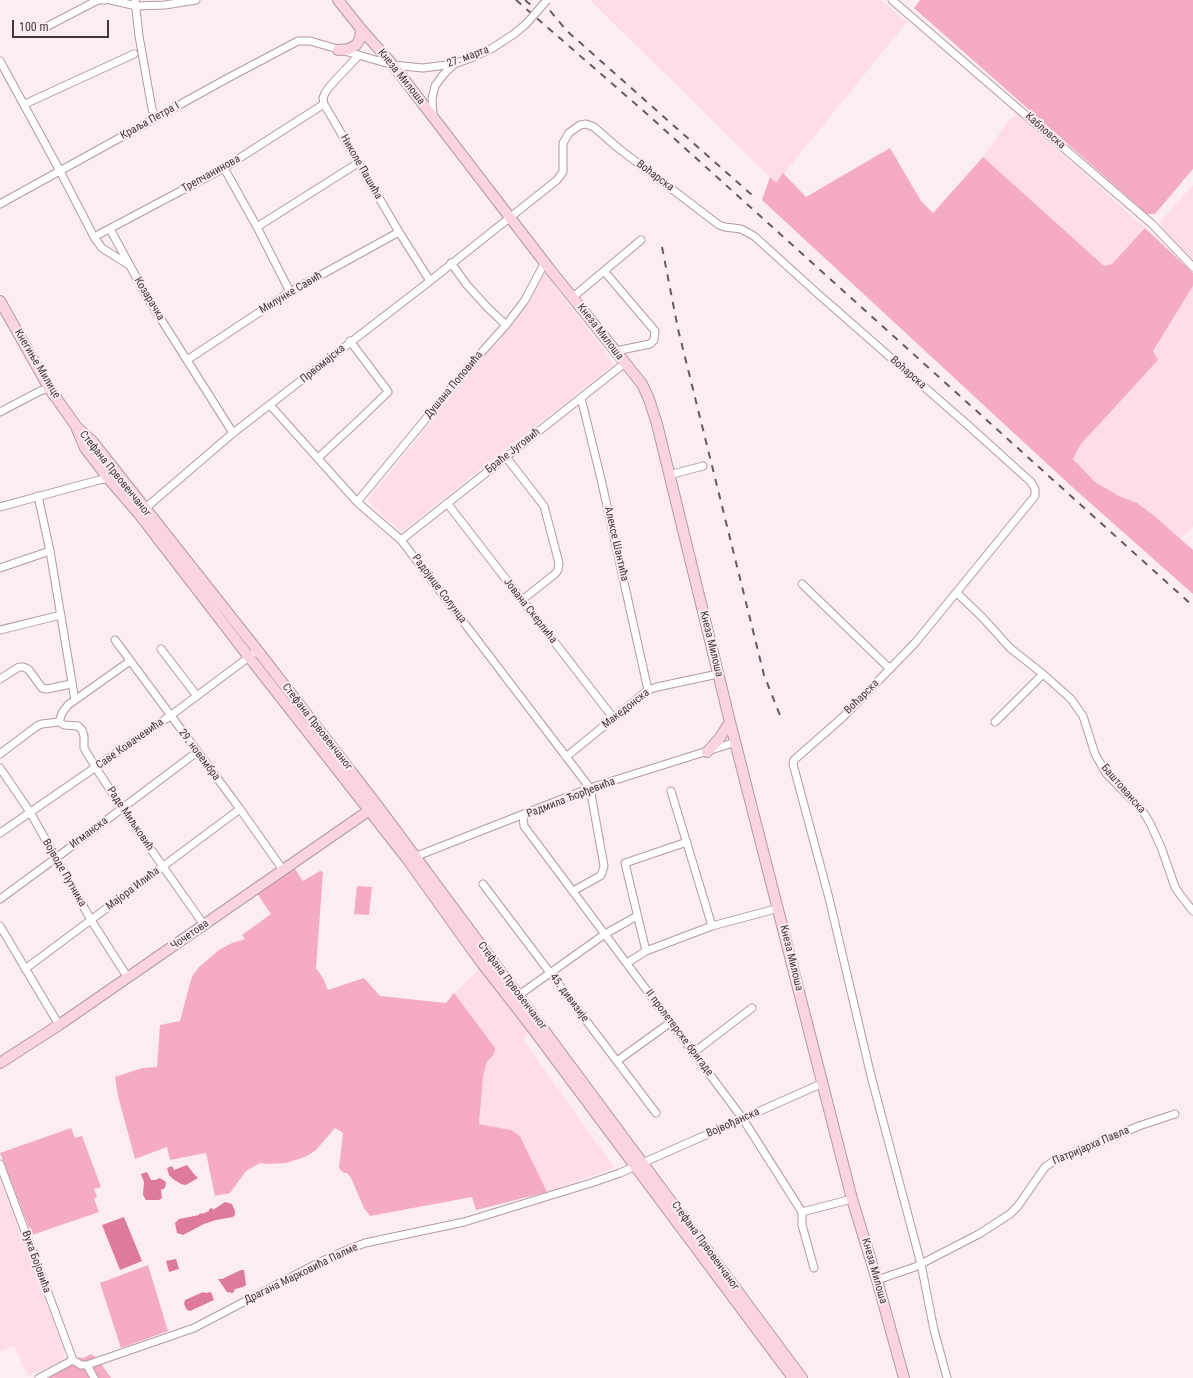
<!DOCTYPE html>
<meta charset="utf-8">
<style>
body{margin:0}
#map{position:relative;width:1193px;height:1378px;overflow:hidden;background:#fcedf2;font-family:"Roboto Condensed",sans-serif}
canvas{display:block}
.scale{position:absolute;left:12px;top:20px;width:97px;height:18px;box-sizing:border-box;border:2px solid #41383a;border-top:0;padding-left:5px;font-size:12px;line-height:14px;white-space:nowrap;color:#41383a;-webkit-text-stroke:3px #fcedf2;paint-order:stroke}
</style>
<div id="map">
<canvas width="1193" height="1378"></canvas>
<div class="scale">100 m</div>
</div>
<script>
const ctx = document.querySelector('canvas').getContext('2d');
ctx.lineJoin = 'round';
function fill(path, color) { ctx.fillStyle = color; ctx.fill(path, 'evenodd'); }
const shape = rows => new Path2D(rows.map(r => 'M' + r).join(''));
function trace(path, color, width, dash) { ctx.strokeStyle = color; ctx.lineWidth = width; ctx.lineCap = dash ? 'butt' : 'round'; ctx.setLineDash(dash || []); ctx.stroke(path); }
function label(font, color, halo, rows, align = 'center') {
  ctx.font = font + ' "Roboto Condensed",sans-serif'; ctx.lineWidth = 4; ctx.setLineDash([]); ctx.textBaseline = 'middle'; ctx.strokeStyle = halo; ctx.fillStyle = color; for (const [text, x, y, turn = 0] of rows) {
    ctx.save(); ctx.translate(x, y); ctx.rotate((+turn || 0) * Math.PI / 180); ctx.textAlign = isNaN(turn) ? turn : align; if (halo) ctx.strokeText(text, 0, 0); ctx.fillText(text, 0, 0); ctx.restore();
  }
}
const built = shape([
 [590,0,881,0,907,22,776,183],
 [1017,114,1145,228,1112,264,1104,266,983,157,1006,124],
 [1193,185,1193,259,1161,227,1161,221],
 [544,273,601,346,613,365,401,532,367,501,525,304],
 [1193,286,1193,527,1180,539,1152,514,1137,503,1119,496,1095,482,1073,459,1080,445,1153,352],
 [477,961,529,1032,525,1036,524,1041,613,1166,611,1169,547,1192,520,1136,511,1130,479,1124,483,1077,487,1062,494,1054,454,993,477,972],
 [0,1179,64,1350,64,1357,61,1361,28,1376,14,1346,0,1351]
]);
const green = shape([
 [920,0,1193,0,1193,169,1155,214,1147,214,914,8],
 [890,148,921,201,933,213,983,157,1104,266,1112,264,1145,228,1193,273,1193,286,1153,351,1158,360,1080,445,1073,459,1095,482,1119,496,1137,503,1152,514,1193,550,1193,594,1070,485,762,200,770,177,776,183,783,173,806,197],
 [293,866,303,881,320,871,323,872,316,968,323,978,328,990,364,978,380,996,446,1003,454,993,495,1048,494,1054,487,1062,483,1077,479,1124,511,1130,520,1136,547,1192,476,1210,472,1197,370,1216,364,1208,351,1178,347,1173,344,1173,339,1168,343,1133,335,1128,316,1150,305,1157,286,1163,268,1164,260,1163,246,1171,230,1193,215,1196,206,1153,170,1160,167,1147,135,1159,118,1096,115,1077,142,1068,157,1067,160,1025,180,1021,190,983,193,975,199,967,219,950,232,943,245,939,242,935,271,914,256,892],
 [357,886,372,887,369,915,354,914],
 [71,1128,75,1138,82,1136,101,1187,94,1189,97,1197,94,1199,99,1212,32,1235,0,1153],
 [148,1265,168,1331,121,1348,100,1283],
 [91,1354,97,1358,111,1378,39,1378,75,1357,83,1358]
]);
const water = shape([
 [187,1165,194,1174,198,1178,186,1185,181,1184,173,1179,169,1175,167,1168,172,1166,174,1170],
 [147,1172,151,1180,155,1180,160,1178,166,1182,165,1188,161,1190,162,1198,159,1200,146,1200,143,1195,144,1182,141,1174],
 [225,1202,232,1204,235,1211,235,1215,233,1217,216,1220,204,1224,183,1235,177,1233,175,1223,179,1219,199,1215,199,1214,202,1213,202,1214,209,1211,209,1209,212,1208,213,1210],
 [124,1217,142,1261,120,1270,102,1225],
 [176,1259,179,1269,169,1272,166,1261],
 [241,1270,244,1270,246,1285,243,1287,235,1289,233,1293,227,1292,218,1279,222,1279],
 [203,1292,206,1293,211,1292,214,1300,190,1311,187,1310,184,1304,185,1300]
]);
const street = shape([
 [110,0,137,6,165,5,196,0],
 [135,0,139,36,152,109,156,118],
 [892,0,1152,224,1193,267],
 [48,26,98,0,105,0],
 [358,56,330,86,325,93,323,98,324,104,399,232,430,281],
 [0,61,60,171,94,237,102,248,129,265],
 [25,104,134,54],
 [433,116,432,99,435,86,443,75,454,64],
 [224,168,257,227,290,292],
 [0,204,228,78,298,41,310,41,393,65,423,68,454,64,471,58,491,49,514,34],
 [257,227,358,163],
 [110,229,147,297,233,433],
 [94,237,224,168,324,104],
 [451,263,467,285,488,308,506,325],
 [604,271,655,331,654,340,650,344,616,351],
 [573,297,641,240],
 [187,360,290,292,399,232],
 [581,398,601,479,648,690],
 [270,405,357,502,401,540,590,788,604,866,602,873,600,876,573,891],
 [0,412,40,391,49,388],
 [506,457,544,506,559,563,558,570,555,574,522,600],
 [318,458,359,420,388,392,387,390,350,341],
 [669,475,703,466],
 [38,496,50,551,75,700],
 [357,502,472,363,506,325,525,300,545,262],
 [447,503,614,719],
 [0,507,99,480,112,478],
 [142,511,233,433,430,281,557,180,563,172,563,143,569,133,580,125,586,124,594,127,618,148,719,225,725,227,741,229,754,236,817,293,970,427,1031,482,1035,489,1035,496,915,643,843,717,794,760,793,764,829,898,871,1076,921,1264,934,1330,947,1378],
 [401,540,625,363],
 [0,568,50,551],
 [802,584,890,669],
 [957,593,983,618,1010,648,1043,674,1071,699,1083,716,1095,754,1106,773,1142,810,1150,823,1161,847,1175,887,1181,896,1193,911],
 [0,630,61,615],
 [115,640,240,809,283,870],
 [161,649,197,696],
 [0,679,19,667,23,667,26,668,29,670,42,688,47,689,71,684],
 [59,722,64,725,78,726,82,730,84,736,84,748,96,768,122,808,204,925],
 [995,722,1043,674],
 [0,754,37,726,42,724,59,722,62,713,68,705,130,661],
 [566,757,648,690,657,687,718,674],
 [0,768,30,812,91,920,128,978],
 [671,791,712,926],
 [523,816,524,826,743,1119,802,1212,852,1199],
 [0,833,170,716,253,654],
 [412,858,590,788,736,742],
 [483,884,656,1113],
 [0,899,56,858,197,752],
 [0,926,59,1025],
 [646,951,625,863,687,842],
 [627,963,646,951,712,926,779,908],
 [25,969,240,809],
 [519,995,605,934,637,916],
 [693,1053,752,1008],
 [617,1061,671,1022],
 [0,1164,73,1360],
 [802,1212,802,1225,814,1268],
 [877,1280,915,1267,979,1234,1010,1214,1018,1206,1045,1167,1054,1161,1139,1126,1175,1114],
 [73,1360,81,1365,87,1365,194,1328,318,1263,342,1252,365,1243,464,1222,591,1183,620,1173,823,1083],
 [87,1365,94,1378],
 [39,1378,73,1360]
]);
const secondary = shape([
 [338,0,361,29,393,65,548,267,642,384,649,399,657,424,730,722,852,1199,877,1280,904,1378],
 [338,50,349,49,356,45,360,39,361,29],
 [0,301,49,388,76,426,93,442,258,651,377,805,802,1378],
 [77,429,85,448,108,478,139,514,249,657,408,860,478,958,530,1025,793,1378],
 [707,752,719,739,730,722],
 [0,1063,59,1025,374,807]
]);
const rail = shape([
 [516,0,647,114,1193,606],
 [525,0,540,13],
 [541,0,567,31,753,196],
 [662,247,678,329,764,675,781,718]
]);
const streetBridge = shape([
 [514,34,526,24,547,0]
]);
const streetNames = [
 ["27. марта",468,57,-20],
 ["Кнеза Милоша",401,77,51],
 ["Краља Петра I",150,121,-29],
 ["Кабловска",1045,131,41],
 ["Николе Пашића",361,167,60],
 ["Трепчанинова",211,174,-29],
 ["Воћарска",655,176,37],
 ["Милунке Савић",291,293,-31],
 ["Козарачка",149,299,59],
 ["Кнеза Милоша",600,332,52],
 ["Кнегиње Милице",37,364,59],
 ["Првомајска",323,364,-39],
 ["Воћарска",908,373,41],
 ["Душана Поповића",454,385,-50],
 ["Браће Југовић",513,451,-38],
 ["Стефана Првовенчаног",115,474,51],
 ["Алексе Шантића",616,544,77],
 ["Радојице Солунца",439,589,53],
 ["Јована Скерлића",530,611,52],
 ["Кнеза Милоша",711,644,76],
 ["Воћарска",862,697,-45],
 ["Македонска",626,709,-38],
 ["Стефана Првовенчаног",317,727,52],
 ["Саве Ковачевића",130,744,-35],
 ["29. новембра",199,755,53],
 ["Баштованска",1123,789,49],
 ["Радмила Ђорђевића",571,798,-21],
 ["Раде Миљковић",130,819,56],
 ["Игманска",89,833,-37],
 ["Војводе Путника",64,873,60],
 ["Мајора Илића",133,889,-37],
 ["Чочетова",190,935,-35],
 ["Кнеза Милоша",791,958,76],
 ["Стефана Првовенчаног",512,986,53],
 ["45. дивизије",569,998,53],
 ["II пролетерске бригаде",679,1033,53],
 ["Војвођанска",733,1123,-24],
 ["Патријарха Павла",1091,1146,-23],
 ["Стефана Првовенчаног",705,1246,54],
 ["Вука Бојовића",36,1262,70],
 ["Кнеза Милоша",874,1271,74],
 ["Драгана Марковића Палме",301,1274,-26]
];
fill(built, '#fedde7');
fill(green, '#f5abc3');
fill(water, '#dd7a9e');
trace(street, '#b29ba2', 9);
trace(secondary, '#b29ba2', 12);
trace(street, '#fff', 7);
trace(secondary, '#fcd3e3', 10);
trace(rail, '#655b5e', 2, [7, 7]);
trace(streetBridge, '#b29ba2', 9, []);
trace(streetBridge, '#fff', 7);
label('11px', '#41383a', '#fcedf2', streetNames);
</script>
